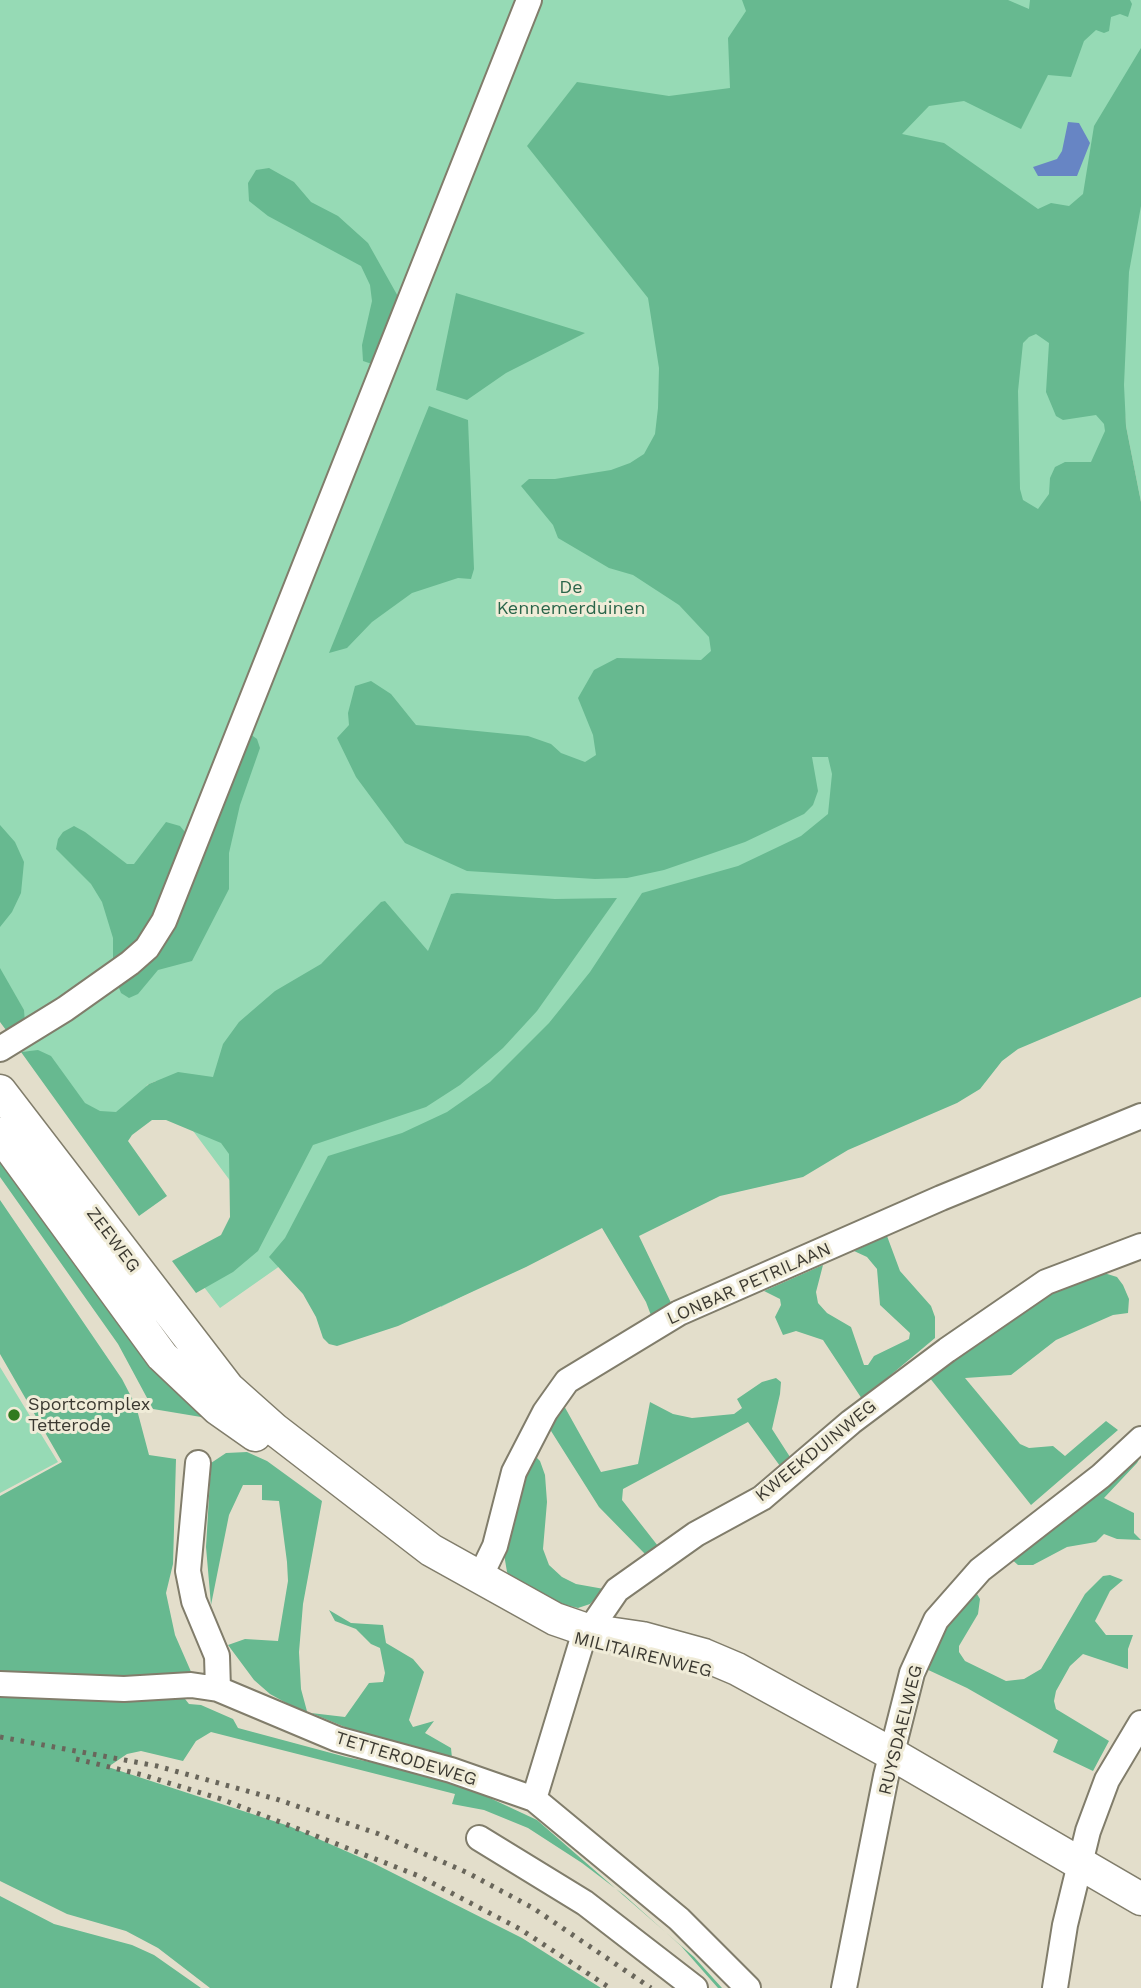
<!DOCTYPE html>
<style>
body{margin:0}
canvas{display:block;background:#e3decb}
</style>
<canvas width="1141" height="1988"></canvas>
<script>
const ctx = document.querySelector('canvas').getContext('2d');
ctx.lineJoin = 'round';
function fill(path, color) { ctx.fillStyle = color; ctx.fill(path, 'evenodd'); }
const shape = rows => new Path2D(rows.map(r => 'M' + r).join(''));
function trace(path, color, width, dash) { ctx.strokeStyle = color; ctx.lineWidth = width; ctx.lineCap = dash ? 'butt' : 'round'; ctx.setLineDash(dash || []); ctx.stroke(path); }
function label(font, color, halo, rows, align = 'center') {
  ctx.font = font + ' "Work Sans",sans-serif'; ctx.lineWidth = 6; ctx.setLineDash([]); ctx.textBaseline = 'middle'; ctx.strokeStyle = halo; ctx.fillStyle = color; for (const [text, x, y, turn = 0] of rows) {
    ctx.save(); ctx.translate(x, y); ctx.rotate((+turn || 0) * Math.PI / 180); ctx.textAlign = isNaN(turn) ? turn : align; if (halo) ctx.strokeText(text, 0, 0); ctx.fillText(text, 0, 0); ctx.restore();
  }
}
const green = shape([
 [0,0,1141,0,1141,502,1126,426,1123,390,1121,433,1141,516,1141,950,441,1307,430,1280,287,1261,220,1308,191,1270,257,1217,156,1081,147,1085,114,1168,35,1051,21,1052,16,1045,0,998],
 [0,1367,58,1462,0,1493]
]);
const forest = shape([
 [742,0,1008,0,1029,9,1030,0,1130,0,1132,4,1128,17,1120,14,1111,17,1109,31,1104,33,1096,30,1084,41,1071,77,1048,75,1021,129,964,101,929,106,902,134,944,143,1038,209,1051,203,1069,206,1083,194,1094,126,1141,48,1141,206,1129,272,1124,385,1126,426,1141,502,1141,997,1018,1049,1002,1061,980,1089,957,1103,848,1150,803,1177,720,1196,639,1236,673,1307,652,1318,646,1302,602,1228,526,1267,398,1326,337,1346,329,1344,323,1338,316,1317,303,1294,269,1257,285,1238,328,1156,402,1133,447,1112,490,1082,549,1023,590,972,642,893,738,866,801,836,828,814,832,774,828,757,812,757,818,791,813,805,804,814,745,842,664,870,627,878,595,879,467,871,405,843,356,777,337,738,349,725,348,713,355,686,371,681,391,694,416,725,528,736,551,744,561,753,585,762,596,755,593,735,578,698,594,670,617,658,701,660,711,651,709,637,679,605,633,575,609,568,558,538,553,525,521,486,529,479,555,479,611,470,630,463,644,454,655,434,658,408,659,368,648,298,527,146,577,82,669,96,730,88,728,38,746,11],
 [1036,334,1049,343,1046,392,1056,416,1063,420,1096,415,1104,424,1105,431,1091,462,1065,462,1055,467,1050,478,1049,494,1038,509,1023,500,1020,489,1018,391,1023,343,1029,337],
 [269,168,294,182,311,202,338,216,368,243,400,300,375,365,363,361,362,345,372,301,370,285,361,266,268,216,249,201,248,183,256,170],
 [456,293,585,333,506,373,467,400,436,390],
 [429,406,468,420,474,569,471,579,458,578,412,593,372,622,347,648,329,653],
 [246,731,257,739,260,748,240,805,229,853,229,889,192,961,158,970,138,994,129,998,121,993,116,980,146,955],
 [166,822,180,826,190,838,143,939,113,963,113,938,102,902,91,884,56,849,58,839,63,832,74,826,85,832,127,864,134,864],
 [0,825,15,842,24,862,21,893,12,912,0,927],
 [457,893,555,899,617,898,537,1011,503,1048,460,1085,426,1107,313,1145,258,1251,233,1272,196,1293,172,1261,221,1235,230,1217,229,1154,221,1143,166,1120,152,1120,132,1135,128,1141,167,1196,139,1216,21,1052,38,1050,51,1056,85,1103,100,1111,116,1112,149,1084,178,1072,213,1077,223,1044,239,1022,275,991,321,964,381,902,385,901,428,951,451,894],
 [0,968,24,1010,25,1023,9,1034,0,1022],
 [0,1143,207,1418,153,1409,118,1344,0,1177],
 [0,1200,122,1379,136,1406,149,1455,176,1459,173,1564,166,1593,175,1635,192,1674,168,1677,0,1676,0,1496,62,1462,0,1354],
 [887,1236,900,1271,931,1306,935,1317,935,1338,862,1399,823,1340,796,1331,783,1335,775,1317,781,1305,780,1299,764,1291,823,1265,816,1292,818,1303,827,1313,851,1327,864,1365,868,1365,874,1356,909,1339,910,1333,880,1305,877,1269,867,1257,854,1251],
 [1104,1273,1117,1277,1123,1285,1129,1299,1128,1313,1113,1315,1056,1340,1011,1375,965,1378,1020,1444,1029,1448,1053,1446,1065,1456,1106,1421,1118,1430,1031,1505,929,1377,1044,1295],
 [776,1378,781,1382,780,1394,772,1429,790,1457,780,1466,748,1422,623,1489,622,1500,658,1546,645,1554,599,1507,546,1423,563,1404,601,1472,638,1464,650,1402,673,1414,692,1418,734,1414,742,1408,737,1399,762,1382],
 [1141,1439,1141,1456,1137,1463,1104,1498,1134,1513,1134,1533,1141,1540,1117,1539,1104,1534,1096,1542,1067,1547,1033,1565,1018,1565,1009,1557],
 [247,1452,267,1461,322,1501,303,1604,299,1652,301,1689,308,1715,270,1694,254,1680,228,1645,245,1639,278,1641,288,1581,287,1562,279,1501,262,1500,262,1485,243,1485,229,1515,211,1605,206,1547,211,1463,226,1453],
 [532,1453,540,1461,545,1475,547,1502,543,1549,549,1565,562,1577,576,1584,604,1589,590,1604,578,1608,554,1602,511,1579,507,1572,504,1554],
 [1110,1575,1123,1580,1110,1591,1095,1621,1106,1635,1133,1635,1128,1649,1128,1669,1083,1654,1070,1666,1056,1691,1054,1701,1056,1709,1109,1741,1093,1771,1053,1752,1058,1740,967,1688,924,1668,942,1628,974,1589,980,1599,978,1614,959,1646,959,1652,965,1661,1006,1681,1024,1679,1041,1669,1085,1594,1103,1576],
 [329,1610,351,1623,383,1625,386,1643,413,1659,424,1672,409,1720,413,1727,434,1721,425,1733,451,1748,452,1758,357,1732,311,1713,345,1717,369,1683,383,1682,385,1673,380,1648,371,1644,356,1629,335,1621],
 [0,1694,185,1699,189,1704,201,1705,233,1719,238,1728,346,1757,438,1776,477,1792,537,1820,694,1957,722,1988,718,1988,681,1946,624,1895,582,1863,528,1828,484,1810,452,1804,455,1794,211,1732,196,1741,183,1761,141,1751,127,1754,108,1767,289,1826,373,1863,522,1938,601,1988,210,1988,158,1948,126,1931,67,1914,0,1881],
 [0,1896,54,1924,132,1945,154,1955,201,1988,0,1988]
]);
const water = shape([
 [1068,122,1079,123,1090,143,1077,176,1038,176,1033,167,1057,159,1062,151]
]);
const minor = shape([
 [0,1049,65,1009,130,963,147,948,164,921,529,0],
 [198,1463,188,1571,194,1601,217,1656,218,1689],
 [479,1579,495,1546,514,1472,545,1412,567,1381,679,1313,941,1198,1141,1116],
 [0,1684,124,1689,191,1685,218,1689,337,1739,451,1770,534,1799,679,1919,748,1988],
 [534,1799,582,1641,617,1590,696,1534,762,1498,851,1422,947,1350,1046,1282,1141,1246],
 [479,1838,585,1903,695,1988],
 [844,1988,886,1776,912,1673,936,1620,980,1570,1101,1476,1141,1439],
 [1055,1988,1065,1925,1088,1831,1107,1780,1141,1723]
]);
const major = shape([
 [0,1091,228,1388,274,1429,431,1550,555,1619,587,1630,642,1638,704,1655,737,1669,892,1754,1141,1899],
 [0,1134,162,1356,218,1409,255,1435]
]);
const rail = shape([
 [0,1737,157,1766,276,1799,379,1834,468,1873,533,1908,651,1988],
 [76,1759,143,1775,221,1799,419,1876,520,1929,610,1988]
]);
const markers = [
 [14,1415,7,"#317a1f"]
];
const parkNames = [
 ["De",571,588],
 ["Kennemerduinen",571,609]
];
const streetNames = [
 ["ZEEWEG",113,1240,53],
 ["LONBAR PETRILAAN",749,1284,-24],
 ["KWEEKDUINWEG",816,1451,-39],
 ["MILITAIRENWEG",643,1655,14],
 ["RUYSDAELWEG",901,1730,-76],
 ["TETTERODEWEG",406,1759,17]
];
const poiNames = [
 ["Sportcomplex",28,1405],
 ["Tetterode",28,1426]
];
fill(green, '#96dab5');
fill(forest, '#67b990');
fill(water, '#6785c4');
trace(minor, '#817d6b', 28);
trace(major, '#817d6b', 35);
trace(minor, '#fff', 24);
trace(major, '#fff', 32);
trace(rail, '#69665b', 5, [3.5, 7]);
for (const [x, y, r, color] of markers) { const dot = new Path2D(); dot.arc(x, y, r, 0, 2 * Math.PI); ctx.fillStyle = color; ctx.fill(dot); trace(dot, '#f0ecd8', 2.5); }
label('18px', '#296549', '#f0ecd8', parkNames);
label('18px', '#3b3931', '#f0ecd8', streetNames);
label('18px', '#3b3931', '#f0ecd8', poiNames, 'left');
</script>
